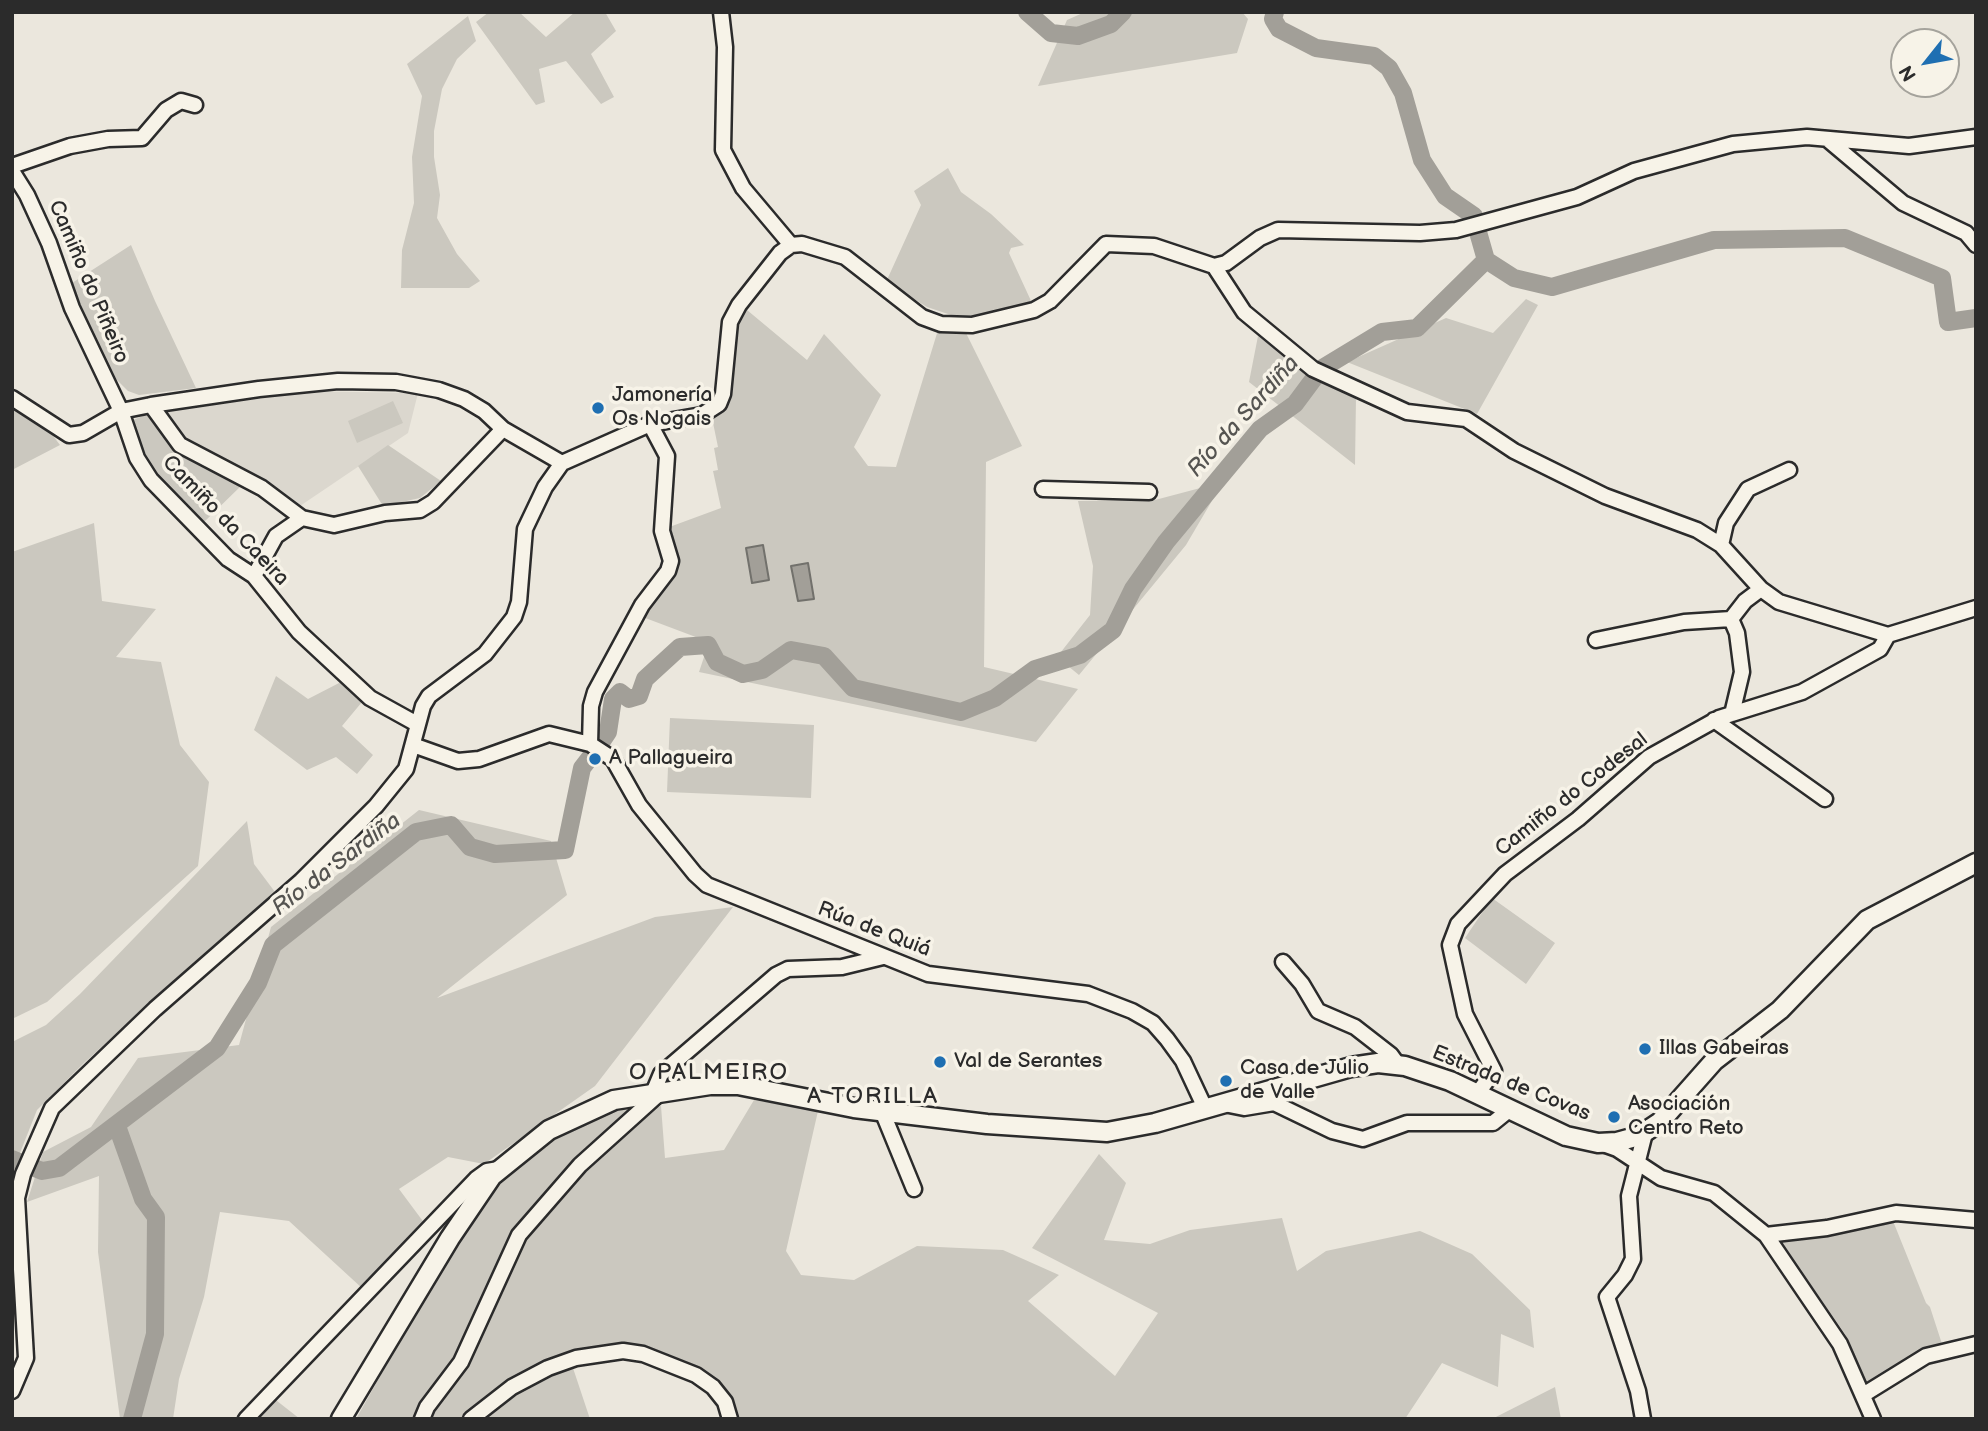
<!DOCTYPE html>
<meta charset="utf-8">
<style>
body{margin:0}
#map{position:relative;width:1988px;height:1431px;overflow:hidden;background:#ebe7dd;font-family:"Balsamiq Sans",sans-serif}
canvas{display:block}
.frame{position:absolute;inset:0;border:14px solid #2b2b2b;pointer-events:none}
.north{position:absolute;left:1890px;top:28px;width:70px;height:70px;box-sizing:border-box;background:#f7f3e8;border:2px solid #a5a39c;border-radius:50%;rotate:239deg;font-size:19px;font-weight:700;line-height:28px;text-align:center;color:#2b2b2b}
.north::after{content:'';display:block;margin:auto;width:24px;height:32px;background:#1f6fb2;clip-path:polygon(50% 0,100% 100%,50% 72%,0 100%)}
</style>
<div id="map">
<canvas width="1988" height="1431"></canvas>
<div class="frame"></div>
<div class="north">N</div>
</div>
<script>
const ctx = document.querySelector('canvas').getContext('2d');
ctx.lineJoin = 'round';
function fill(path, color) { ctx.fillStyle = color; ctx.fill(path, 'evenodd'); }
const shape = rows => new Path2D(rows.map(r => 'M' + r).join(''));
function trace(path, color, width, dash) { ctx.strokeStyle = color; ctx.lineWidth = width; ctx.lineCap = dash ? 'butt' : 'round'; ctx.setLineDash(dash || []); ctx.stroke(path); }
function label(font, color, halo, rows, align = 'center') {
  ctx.font = font + ' "Balsamiq Sans",sans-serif'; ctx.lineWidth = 7; ctx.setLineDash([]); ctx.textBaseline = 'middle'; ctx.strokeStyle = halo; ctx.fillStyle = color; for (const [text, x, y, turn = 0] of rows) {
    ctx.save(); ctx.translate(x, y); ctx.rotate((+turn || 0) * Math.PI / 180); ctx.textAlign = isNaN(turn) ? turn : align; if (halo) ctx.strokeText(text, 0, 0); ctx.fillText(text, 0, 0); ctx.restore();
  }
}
const built = shape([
 [294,391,418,393,408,433,297,508,184,443,160,412]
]);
const green = shape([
 [489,12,519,12,546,37,575,12,605,12,616,31,591,54,614,97,601,104,566,61,539,69,545,102,536,105,476,22],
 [1085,12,1242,12,1248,19,1237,53,1038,86,1067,20],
 [468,16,476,41,457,59,442,89,434,131,434,157,440,195,437,218,457,254,480,281,469,288,401,288,402,250,414,203,412,157,422,96,407,64],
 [948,168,961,192,991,214,1024,245,1011,248,1009,253,1032,303,975,317,957,317,927,307,886,282,921,205,914,191],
 [131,245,155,301,196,388,139,395,128,391,116,379,93,334,72,283],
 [1526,299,1538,305,1477,414,1347,362,1446,318,1493,333],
 [747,310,807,360,824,334,881,395,854,447,868,466,896,467,938,330,965,331,1022,446,986,462,984,667,1078,689,1036,742,699,672,709,642,640,616,669,578,664,529,721,508,713,471,718,470,714,448,718,447,712,418,730,397,732,339],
 [1258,336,1303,370,1356,397,1355,465,1249,382],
 [393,401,403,423,357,443,348,421],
 [12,408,51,433,60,445,12,470],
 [150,413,179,447,243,484,203,523,160,477,139,443,133,420],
 [388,445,441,481,420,498,383,506,358,466],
 [1223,482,1186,545,1079,675,1057,657,1090,615,1093,566,1078,501,1155,500],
 [94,523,102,601,156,609,116,657,161,662,180,745,209,782,198,866,47,1002,12,1019,12,552],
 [276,676,308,699,341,682,362,702,342,726,373,755,357,774,336,757,307,770,254,730],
 [670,718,814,725,811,798,667,792],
 [419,810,551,841,567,895,437,998,655,917,733,907,595,1086,484,1164,448,1157,399,1189,425,1224,363,1289,289,1221,220,1212,204,1297,179,1379,173,1419,120,1419,98,1252,99,1176,27,1202,43,1152,91,1127,138,1058,239,1045,271,927],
 [247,821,254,864,275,892,85,1062,37,1110,12,1173,12,1042,46,1025,80,994],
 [1492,898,1555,943,1526,984,1465,938],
 [754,1100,818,1111,786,1251,801,1275,854,1280,917,1246,1003,1250,1059,1275,1028,1301,1115,1376,1158,1313,1032,1248,1099,1154,1126,1183,1104,1240,1150,1244,1190,1230,1282,1218,1297,1271,1326,1251,1420,1231,1472,1254,1530,1310,1534,1348,1501,1334,1498,1387,1442,1363,1405,1419,736,1419,731,1405,672,1361,589,1352,465,1419,429,1419,535,1220,644,1111,661,1106,665,1158,724,1150],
 [634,1107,556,1179,522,1220,502,1254,456,1359,416,1419,356,1419,459,1236,504,1173,546,1139,590,1118],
 [1893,1221,1926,1303,1930,1307,1942,1344,1867,1387,1845,1334,1780,1241],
 [572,1365,590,1419,477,1419,524,1383],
 [1555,1387,1561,1419,1492,1419],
 [272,1397,300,1419,251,1419]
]);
const water = shape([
 [763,545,769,580,752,583,746,548,763,545],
 [808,563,814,599,798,601,791,566,808,563]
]);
const river = shape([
 [1027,12,1051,33,1078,36,1111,24,1123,12],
 [1275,12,1273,19,1279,29,1316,48,1374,56,1389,68,1403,93,1422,160,1445,196,1474,216],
 [1478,232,1486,260],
 [602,741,608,732,613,699,620,692,629,699,639,696,645,679,680,647,708,645,717,662,743,674,762,670,791,650,824,656,853,688,961,712,995,698,1035,669,1080,655,1113,630,1133,589,1166,542,1260,429,1295,404,1321,369,1382,332,1417,328,1486,260,1514,278,1552,287,1714,240,1845,238,1942,278,1948,322,1976,318],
 [117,1126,143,1199,156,1217,155,1334,132,1419],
 [12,1159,42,1171,59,1168,217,1048,258,983,273,945,416,832,451,825,470,847,495,854,565,850,582,768,592,755]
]);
const minor = shape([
 [721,12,725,47,723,150,743,188,791,245],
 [1827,139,1903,203,1966,233,1976,245],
 [12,166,70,146,108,139,142,138,166,110,181,101,195,105],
 [12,171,27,195,49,243,72,308,121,411,137,458,151,480,228,559,254,576,299,632,370,698,417,724],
 [1214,266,1244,312,1313,369,1407,412,1466,419,1514,451,1605,496,1697,530,1721,545,1761,589,1779,602,1888,635,1976,608],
 [12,398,69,435,83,433,121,411,151,405,259,389,338,381,396,382,439,390,464,399,484,411,503,429,562,463,650,424,702,415,719,404,723,394,730,322,739,305,780,253,791,245,802,244,845,257,922,317,941,324,972,325,1034,310,1050,301,1106,244,1154,246,1214,266,1226,263,1260,238,1278,230,1420,233,1456,230,1577,197,1634,171,1733,144,1807,137,1909,146,1976,137],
 [151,405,180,445,262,488,302,518,334,525,385,513,420,510,433,502,503,429],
 [1043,489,1149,492],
 [1721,545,1726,523,1748,489,1789,470],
 [254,576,276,536,302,518],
 [1731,619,1737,633,1742,672,1732,714],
 [1596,640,1684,622,1731,619,1745,601,1761,589],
 [1714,720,1825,799],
 [590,744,591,706,595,692,642,605,668,571,671,561,662,531,667,456,650,424],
 [413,745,458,761,479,759,549,734,590,744,613,759,639,805,695,874,707,885,928,974,1088,994,1132,1011,1153,1023,1167,1039,1183,1061,1205,1108],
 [1283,962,1302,984,1318,1011,1355,1027,1391,1055,1399,1066],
 [653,1093,661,1074,776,975,788,969,842,967,883,957],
 [1477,1094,1494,1071,1465,1014,1450,945,1458,924,1505,874,1578,819,1649,757,1719,718,1802,692,1880,649,1888,635],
 [1224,1104,1244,1108,1274,1103,1332,1131,1363,1139,1407,1123,1493,1123,1509,1110],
 [882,1111,914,1189],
 [1603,1144,1617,1149,1661,1178,1714,1193,1766,1235,1840,1344,1873,1419],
 [1766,1235,1827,1228,1896,1213,1976,1220],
 [12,1391,26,1358,17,1198,23,1174,52,1108,155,1009,301,881,376,806,406,769,423,706,429,696,485,654,514,617,519,602,525,529,545,487,562,463],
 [1863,1395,1926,1356,1976,1344],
 [246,1419,476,1179,487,1171,499,1169],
 [422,1419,427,1407,461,1362,519,1235,580,1165,661,1092],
 [471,1419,512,1387,548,1368,576,1358,623,1351,643,1354,696,1375,713,1387,725,1402,730,1419],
 [1643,1419,1638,1391,1607,1297,1625,1275,1633,1259,1629,1196,1645,1133]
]);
const major = shape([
 [341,1419,450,1238,492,1176,549,1130,614,1100,710,1085,738,1085,854,1108,987,1124,1107,1132,1155,1123,1351,1067,1378,1063,1405,1066,1450,1081,1566,1136,1598,1143,1617,1142,1639,1136,1660,1122,1714,1061,1780,1010,1867,920,1976,863]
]);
const markers = [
 [598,408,7,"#1f6fb2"],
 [595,759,7,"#1f6fb2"],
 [1645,1049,7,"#1f6fb2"],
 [940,1062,7,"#1f6fb2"],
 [1226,1081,7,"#1f6fb2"],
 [1614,1117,7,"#1f6fb2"]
];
const streetNames = [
 ["Camiño do Piñeiro",88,282,67],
 ["Camiño da Caeira",225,521,46],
 ["Camiño do Codesal",1572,795,-38],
 ["Rúa de Quiá",874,930,21],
 ["Estrada de Covas",1511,1084,22]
];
const poiNames = [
 ["Jamonería",612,396],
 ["Os Nogais",612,420],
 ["A Pallagueira",609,759],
 ["Illas Gabeiras",1659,1049],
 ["Val de Serantes",954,1062],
 ["Casa de Julio",1240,1069],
 ["de Valle",1240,1093],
 ["Asociación",1628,1105],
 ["Centro Reto",1628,1129]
];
const waterNames = [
 ["Río da Sardiña",1244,417,-48],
 ["Río da Sardiña",337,865,-37]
];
const neighbourhoodNames = [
 ["O PALMEIRO",709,1073],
 ["A TORILLA",873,1097]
];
fill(built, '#dbd7ce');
fill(green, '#cbc8bf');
fill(water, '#a29f98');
trace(water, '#72716c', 2);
trace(river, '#a29f98', 18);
trace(minor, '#2b2b2b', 19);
trace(major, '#2b2b2b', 23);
trace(minor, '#f7f3e8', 14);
trace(major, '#f7f3e8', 18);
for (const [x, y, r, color] of markers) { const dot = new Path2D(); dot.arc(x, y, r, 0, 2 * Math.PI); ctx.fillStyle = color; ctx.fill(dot); trace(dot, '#f7f3e8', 2.5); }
label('21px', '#2b2b2b', '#f7f3e8', streetNames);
label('21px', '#2b2b2b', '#f7f3e8', poiNames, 'left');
label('italic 23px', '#555451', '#f7f3e8', waterNames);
ctx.letterSpacing = '2px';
label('23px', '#2b2b2b', '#f7f3e8', neighbourhoodNames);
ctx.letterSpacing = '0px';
</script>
